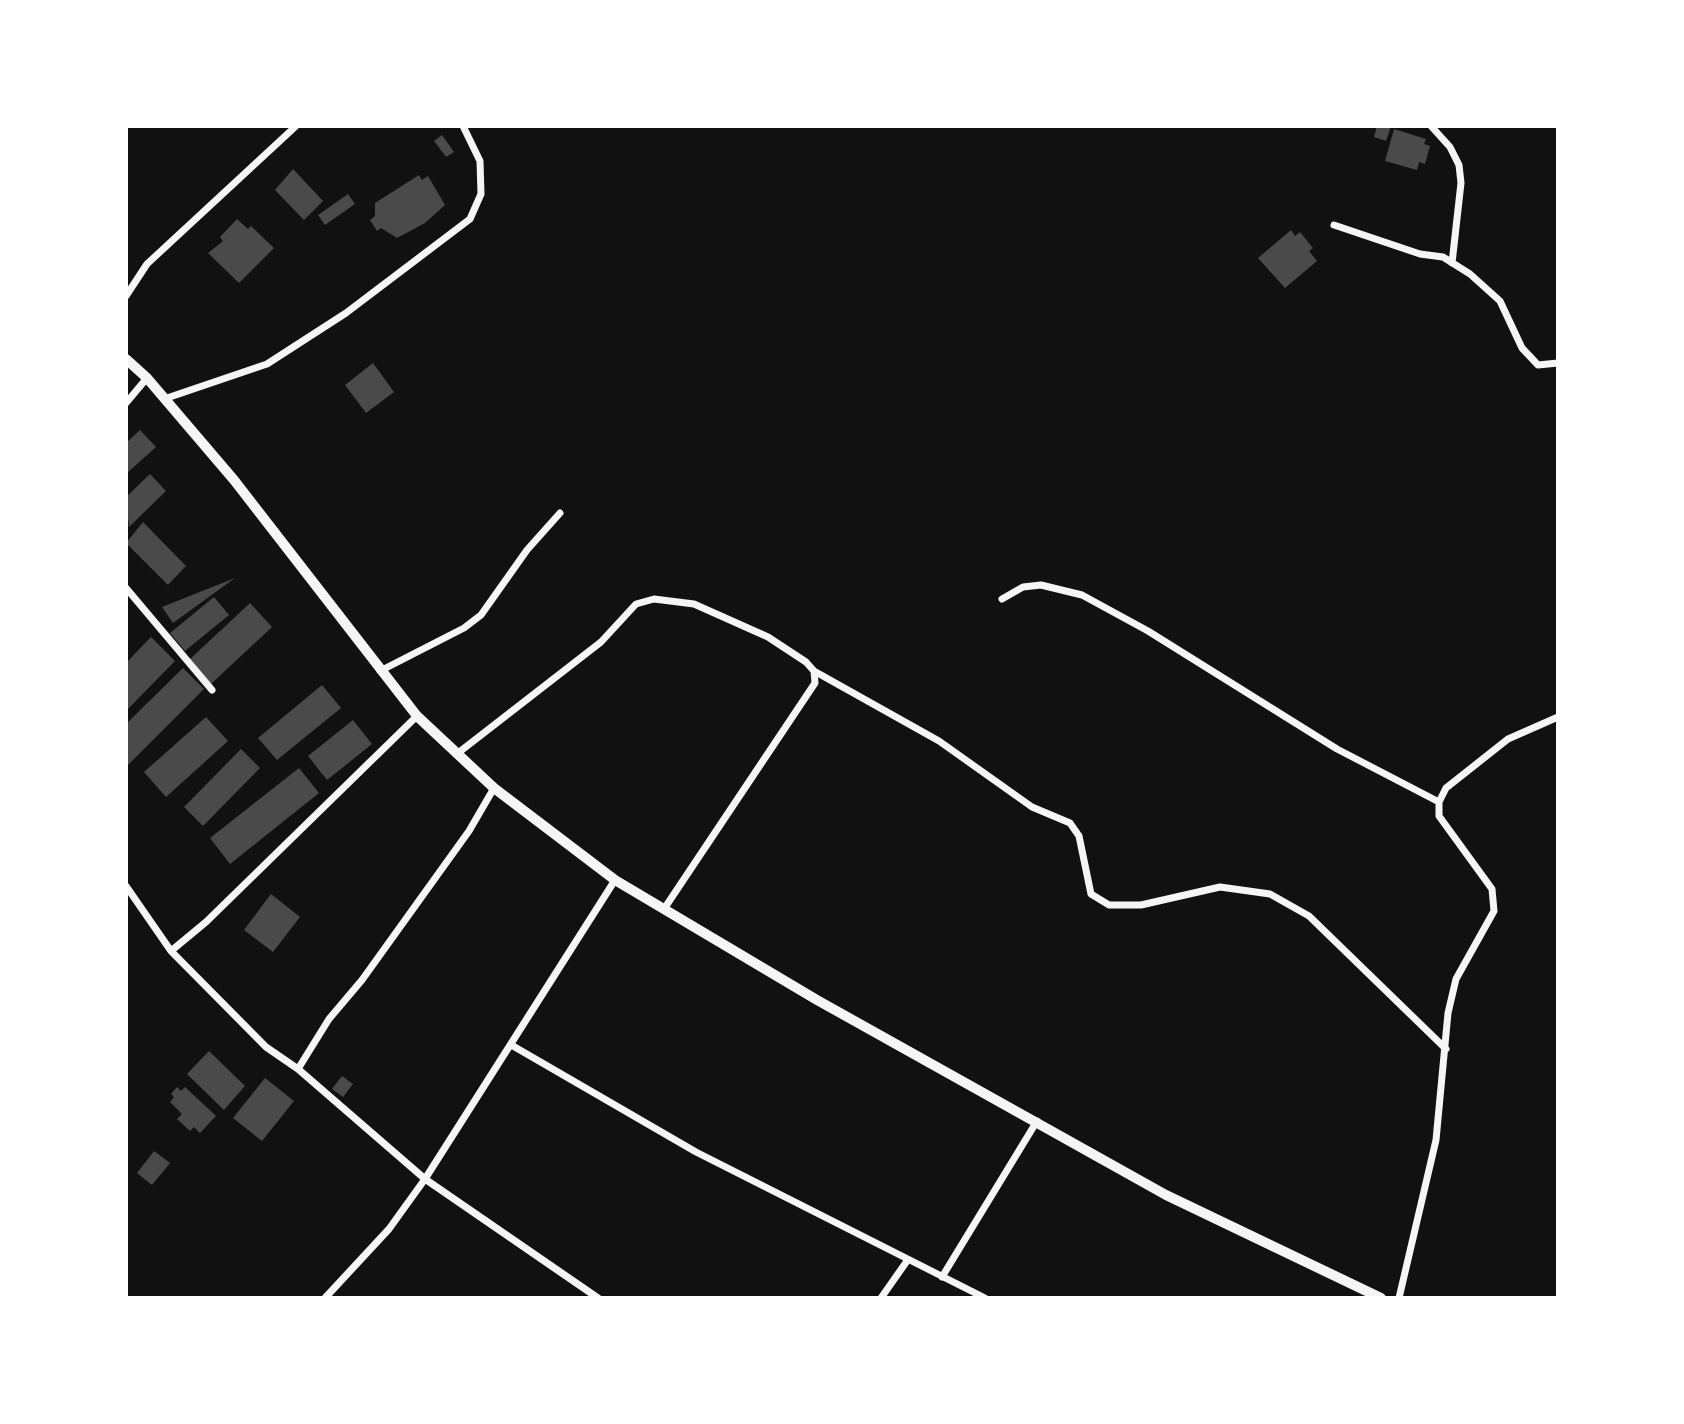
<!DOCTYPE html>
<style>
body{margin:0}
#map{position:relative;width:1684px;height:1424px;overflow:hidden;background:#111;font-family:Manrope,sans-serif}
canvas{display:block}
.frame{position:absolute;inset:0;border:128px solid #fff;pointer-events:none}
</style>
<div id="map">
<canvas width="1684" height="1424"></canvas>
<div class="frame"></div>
</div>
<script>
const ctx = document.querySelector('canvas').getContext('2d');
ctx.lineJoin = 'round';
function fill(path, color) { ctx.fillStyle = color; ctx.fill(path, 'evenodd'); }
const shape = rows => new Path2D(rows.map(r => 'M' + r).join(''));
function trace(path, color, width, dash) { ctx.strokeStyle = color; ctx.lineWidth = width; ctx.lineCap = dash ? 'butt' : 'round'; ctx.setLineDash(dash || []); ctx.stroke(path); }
const building = shape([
 [1377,126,1391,126,1386,141,1374,137],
 [1394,129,1426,139,1424,144,1430,146,1425,164,1419,162,1417,170,1385,161],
 [442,135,454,152,446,157,434,141],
 [293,169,323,201,304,220,275,190],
 [419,175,422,180,428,176,445,205,425,223,397,238,381,228,377,231,370,220,375,216,375,203],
 [348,194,355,204,325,225,318,215],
 [237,219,248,229,251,226,274,248,239,283,208,253,223,241,220,237],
 [1291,230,1295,236,1300,232,1313,248,1309,251,1317,261,1285,288,1258,258],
 [373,363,394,392,366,413,345,385],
 [140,430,156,447,126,474,126,443],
 [150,474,166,491,129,527,126,497],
 [143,522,186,566,168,585,126,543],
 [235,578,173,623,162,607],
 [214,597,229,615,185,651,170,633],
 [250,603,272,627,211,684,189,660],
 [151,637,175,661,126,711,126,663],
 [183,668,204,689,126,767,126,724],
 [322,685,341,708,277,760,258,738],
 [206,717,228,741,166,797,144,772],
 [353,720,372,744,327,780,308,756],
 [241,749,260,768,203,826,184,807],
 [299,768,319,793,230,864,210,838],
 [271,894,300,917,273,952,244,930],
 [209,1051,245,1086,224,1110,187,1074],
 [342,1076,353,1084,343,1097,332,1089],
 [265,1078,294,1101,262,1141,233,1118],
 [177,1087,181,1091,185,1087,216,1116,200,1133,194,1127,190,1131,177,1119,182,1114,170,1102,174,1097,171,1094],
 [154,1151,170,1163,152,1185,137,1173]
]);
const minor = shape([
 [1431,126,1450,147,1459,165,1461,183,1452,263],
 [1334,225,1420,254,1443,257,1470,274,1500,301,1522,348,1538,365,1558,363],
 [126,296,147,264,296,126],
 [164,399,267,364,346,313,470,219,481,194,480,161,463,126],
 [126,403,147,378],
 [126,588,212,690],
 [1002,599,1023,587,1041,585,1082,595,1148,631,1337,749,1439,802],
 [380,671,464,628,481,615,527,550,560,513],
 [814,671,939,741,1032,807,1070,823,1079,836,1091,894,1109,905,1141,905,1220,887,1270,894,1309,916,1446,1049],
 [458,753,601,642,636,604,654,599,694,604,768,637,806,662,814,671,815,683,664,909],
 [126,886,171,951,266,1047,298,1069,425,1179,598,1298],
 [171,951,206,922,417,716],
 [513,1046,696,1152,985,1298],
 [298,1069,329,1019,362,980,469,831,494,788],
 [942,1277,1037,1121],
 [325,1298,389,1229,425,1179,615,880],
 [881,1298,907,1261],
 [1399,1298,1436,1140,1448,1013,1456,979,1494,911,1492,889,1439,816,1439,802,1446,788,1508,739,1558,717]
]);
const secondary = shape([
 [126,359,147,378,234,480,417,716,494,788,615,880,817,1000,1166,1195,1381,1298]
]);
fill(building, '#4a4a4a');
trace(minor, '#f5f5f5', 7);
trace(secondary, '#f5f5f5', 10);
</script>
